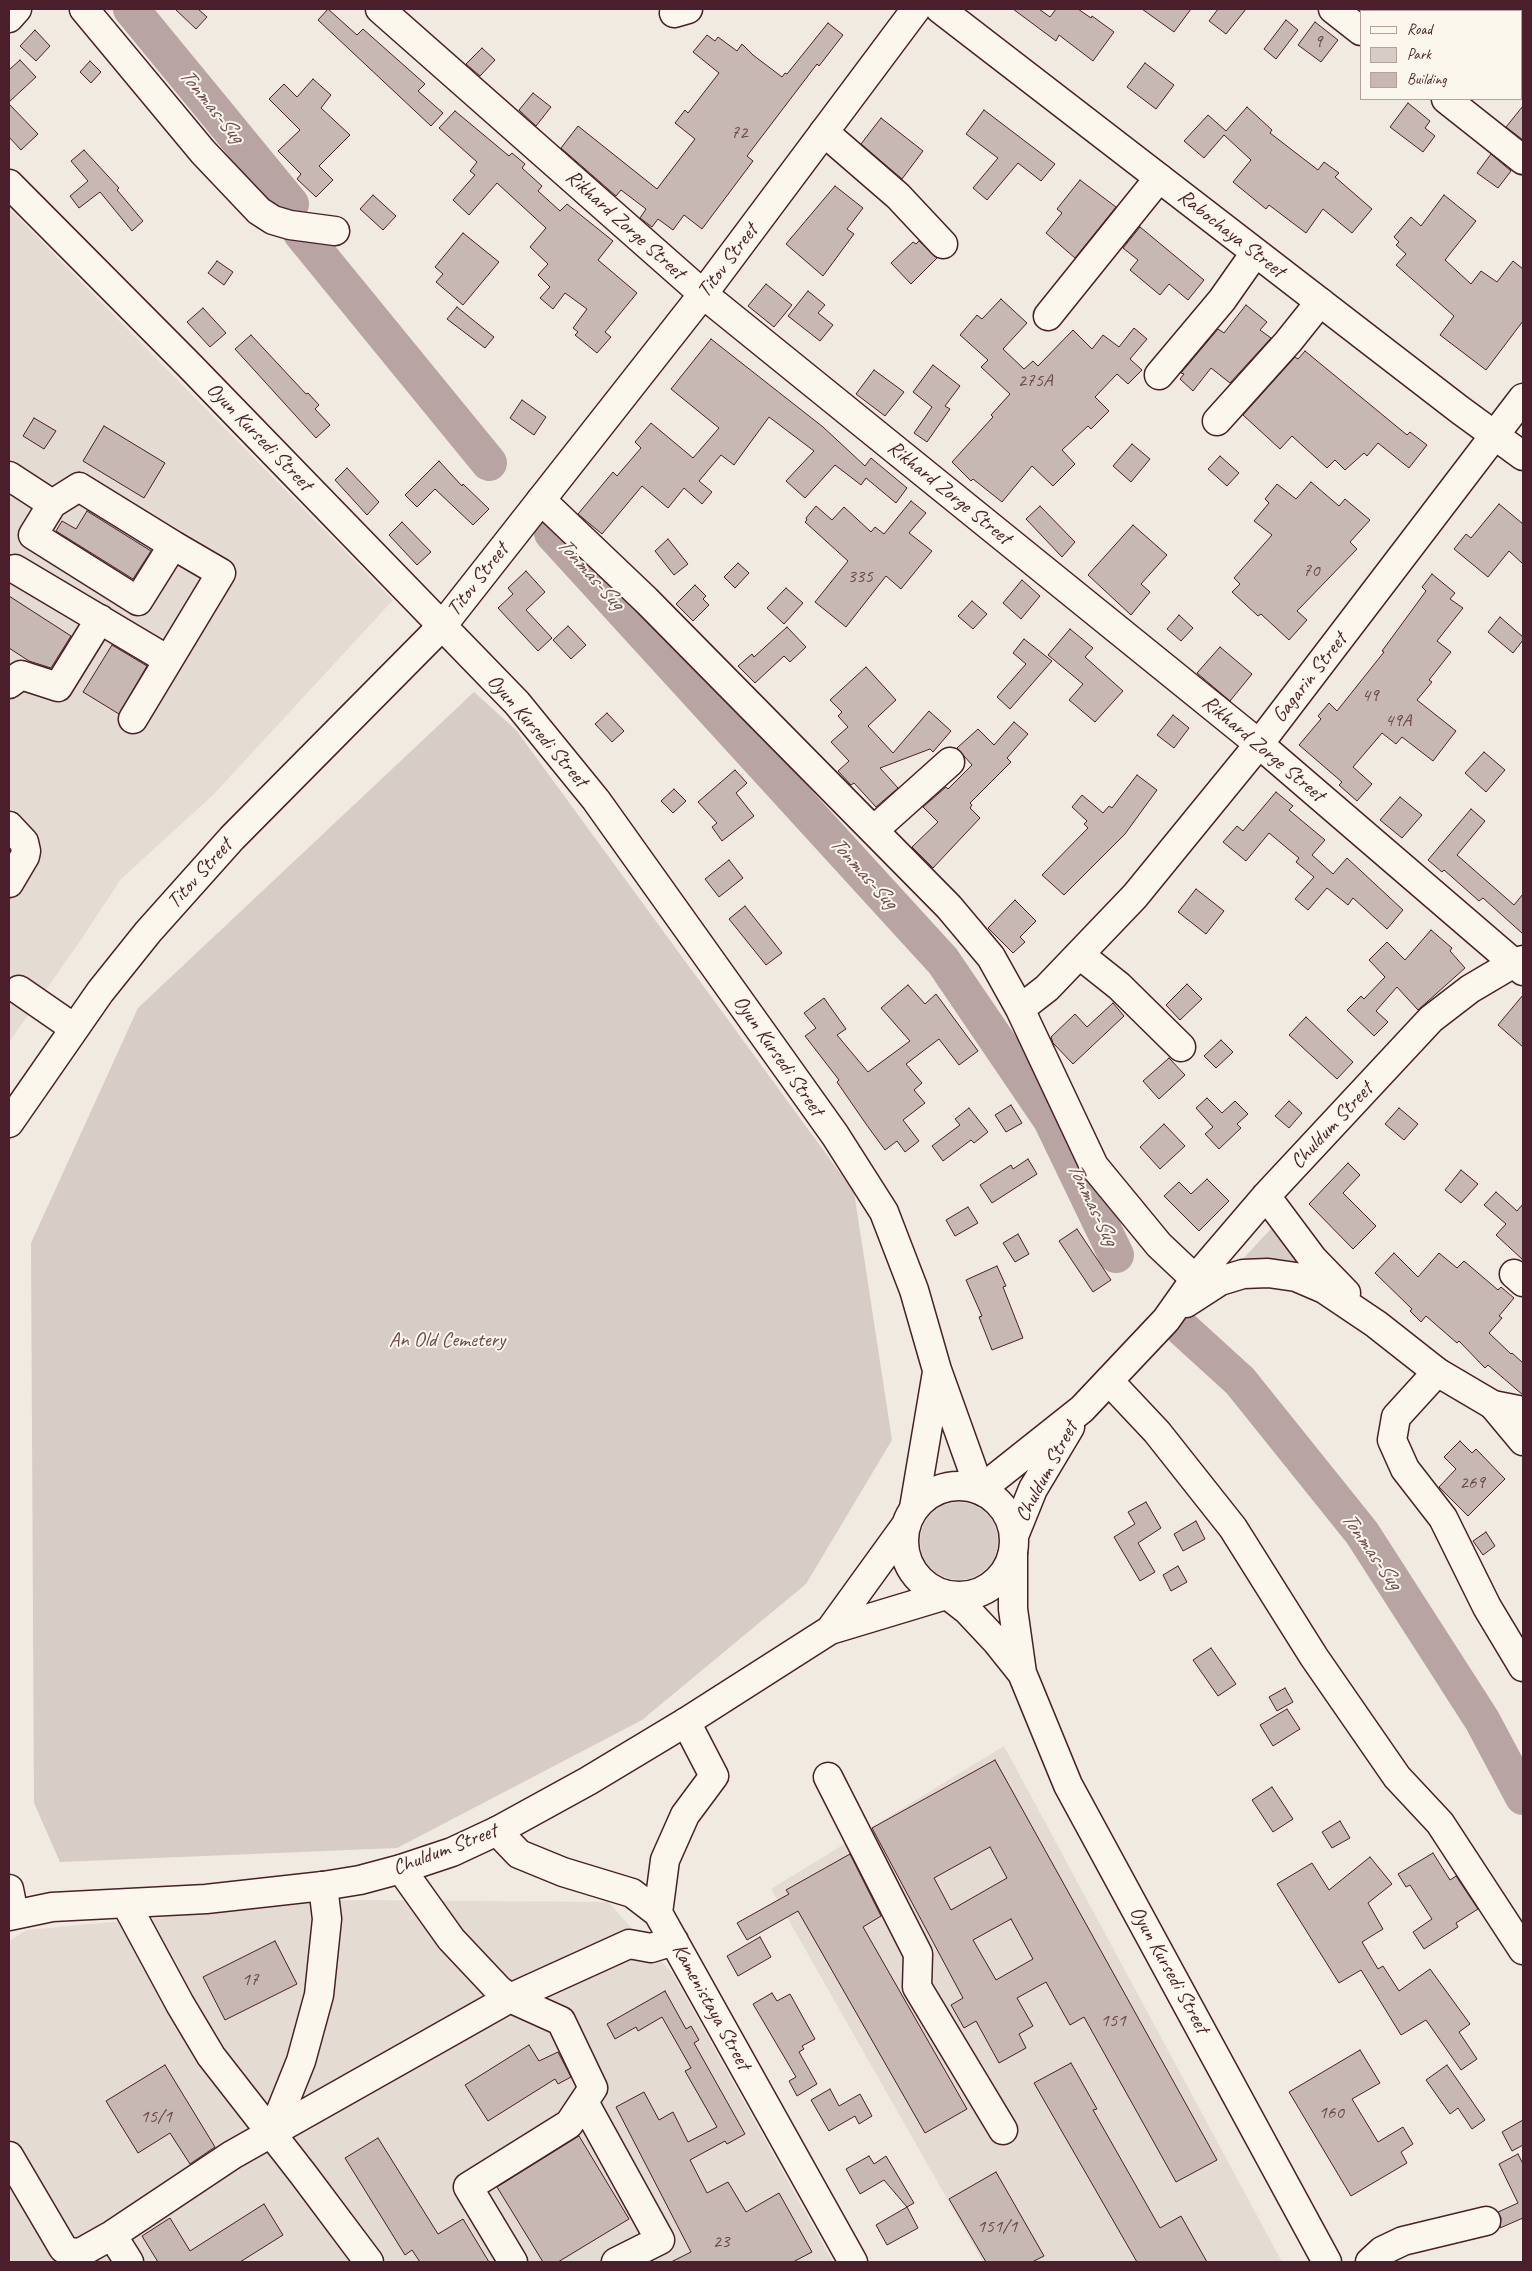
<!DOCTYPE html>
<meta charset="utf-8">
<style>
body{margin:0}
#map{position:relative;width:1532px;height:2271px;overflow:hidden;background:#f0eae0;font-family:Caveat,sans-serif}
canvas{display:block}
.frame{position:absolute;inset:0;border:10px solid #4a1f2b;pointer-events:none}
.legend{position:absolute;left:1360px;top:10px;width:162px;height:90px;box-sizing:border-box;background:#fbf7ec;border:1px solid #b4a19f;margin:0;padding:6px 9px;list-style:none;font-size:15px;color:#4a1f2b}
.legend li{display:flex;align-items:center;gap:10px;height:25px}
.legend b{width:25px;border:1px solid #b4a19f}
</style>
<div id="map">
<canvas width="1532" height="2271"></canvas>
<div class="frame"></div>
<ul class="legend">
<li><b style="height:6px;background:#fbf7ec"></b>Road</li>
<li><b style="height:14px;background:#d8ccc6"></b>Park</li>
<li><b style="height:14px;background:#c8b8b3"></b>Building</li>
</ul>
</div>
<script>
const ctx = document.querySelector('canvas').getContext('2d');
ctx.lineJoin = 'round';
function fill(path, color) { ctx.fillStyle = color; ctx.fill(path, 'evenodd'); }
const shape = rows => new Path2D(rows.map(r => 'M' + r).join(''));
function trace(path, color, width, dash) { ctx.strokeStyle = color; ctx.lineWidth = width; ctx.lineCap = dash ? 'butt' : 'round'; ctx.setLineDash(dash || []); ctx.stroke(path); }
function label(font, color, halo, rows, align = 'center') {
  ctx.font = font + ' Caveat,sans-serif'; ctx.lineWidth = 4; ctx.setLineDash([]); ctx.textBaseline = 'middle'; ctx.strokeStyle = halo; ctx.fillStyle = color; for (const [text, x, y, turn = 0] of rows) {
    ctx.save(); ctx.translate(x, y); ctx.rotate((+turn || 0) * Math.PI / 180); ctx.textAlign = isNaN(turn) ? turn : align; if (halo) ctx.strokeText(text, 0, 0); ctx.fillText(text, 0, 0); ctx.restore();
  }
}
const built = shape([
 [9,208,393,600,214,794,121,879,78,944,9,1042],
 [1004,1746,1282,2262,983,2262,771,1889],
 [349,1900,608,1902,673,1974,833,2262,9,2262,9,1941,27,1930]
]);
const green = shape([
 [474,692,516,730,854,1192,892,1440,806,1584,642,1720,397,1848,60,1862,34,1803,31,1243,138,1008],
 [1279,1220,1324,1266,1280,1259,1230,1273],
 '920 1541a39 39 0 1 1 78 0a39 39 0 1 1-78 0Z'
]);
const river = shape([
 [131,9,291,204],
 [301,233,489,463],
 [552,533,943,961,1051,1120,1116,1255],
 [1184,1330,1240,1381,1362,1533,1482,1720,1523,1797]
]);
const building = shape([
 [175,9,198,9,207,17,196,29,175,9],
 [328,9,357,35,363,29,425,84,418,91,443,113,431,126,318,20,328,9],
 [1013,9,1039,9,1050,17,1056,9,1078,9,1091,18,1092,16,1114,32,1093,61,1059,35,1056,41,1013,9],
 [1142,9,1191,9,1174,32,1142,9],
 [1218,9,1246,9,1226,34,1209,21,1218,9],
 [1286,20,1298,30,1276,59,1264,49,1286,20],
 [1315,22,1338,40,1321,62,1298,45,1315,22],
 [828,23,843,35,819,66,817,64,747,156,753,161,702,229,684,215,673,230,658,219,652,227,640,218,646,209,621,190,616,196,561,148,578,126,657,189,695,139,675,123,685,110,688,113,719,73,693,52,707,35,715,41,718,37,737,51,742,44,753,55,782,77,785,73,787,74,828,23],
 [35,30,50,46,36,61,20,46,35,30],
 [482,48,495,60,480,76,466,64,482,48],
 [20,60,36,77,9,102,9,70,20,60],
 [90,61,101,72,91,83,80,72,90,61],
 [1145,63,1174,85,1156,109,1127,87,1145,63],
 [313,79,331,95,321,108,350,135,319,166,333,180,316,197,297,179,301,174,278,151,300,130,269,99,284,84,297,97,313,79],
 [533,93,551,107,536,126,519,110,533,93],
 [1408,103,1430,121,1425,128,1435,136,1423,152,1390,127,1408,103],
 [9,104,38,134,21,150,9,137,9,104],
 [1523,106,1523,140,1506,127,1523,106],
 [1247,107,1272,130,1270,133,1318,170,1324,162,1339,173,1335,177,1372,209,1352,233,1323,209,1306,233,1269,205,1266,209,1233,182,1251,160,1224,135,1204,158,1184,141,1208,115,1226,131,1247,107],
 [984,110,1055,164,1041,181,1018,163,987,200,973,188,998,158,966,134,984,110],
 [455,111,509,156,512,153,525,164,522,168,542,186,538,191,560,211,567,204,613,241,598,260,637,293,605,332,611,337,597,353,575,335,578,332,573,328,587,309,565,293,553,309,540,298,550,287,538,275,548,264,530,247,546,228,497,183,469,215,453,200,475,175,470,171,477,162,439,128,455,111],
 [881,118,923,151,902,179,861,144,881,118],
 [84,150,119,188,117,190,143,221,132,231,100,192,79,208,70,196,88,181,71,161,84,150],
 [1491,154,1511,171,1498,188,1477,173,1491,154],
 [1080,180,1116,207,1075,258,1046,233,1062,213,1057,209,1080,180],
 [835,186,863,208,847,229,854,234,823,276,786,244,835,186],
 [373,195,396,216,383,230,360,209,373,195],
 [1444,195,1476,221,1445,260,1471,284,1481,271,1497,282,1513,261,1523,269,1523,321,1486,370,1440,335,1454,316,1396,265,1406,254,1396,245,1399,242,1394,237,1411,217,1421,226,1444,195],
 [1140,227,1204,280,1188,300,1169,284,1160,295,1130,270,1138,260,1123,248,1140,227],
 [463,233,499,262,463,305,436,282,443,274,435,267,463,233],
 [919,241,937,258,911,284,891,263,913,242,916,244,919,241],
 [217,261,233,272,224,285,208,273,217,261],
 [766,284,792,305,774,327,748,306,766,284],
 [808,291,825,305,818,313,833,325,820,341,788,316,808,291],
 [1001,299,1027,323,1003,349,1024,369,1033,361,1038,366,1073,330,1092,349,1103,335,1119,347,1134,328,1147,339,1130,359,1142,370,1128,384,1117,374,1095,397,1109,411,1091,429,1088,426,1062,450,1075,464,1053,486,1032,466,1002,502,973,479,971,481,952,462,993,417,991,415,1010,394,981,367,988,360,960,335,977,315,982,319,1001,299],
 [1246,305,1267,322,1260,330,1271,338,1230,383,1211,368,1193,391,1180,379,1184,374,1181,373,1218,329,1224,333,1246,305],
 [457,307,494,337,485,348,447,319,457,307],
 [203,308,226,333,210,347,187,322,203,308],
 [251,335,306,394,308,393,319,405,315,409,330,425,316,438,235,349,251,335],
 [711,339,823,427,865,466,871,458,907,488,896,503,866,478,861,485,835,465,805,498,786,481,814,451,769,417,734,465,721,455,699,481,712,492,702,504,684,488,668,508,642,486,602,534,578,514,613,472,617,476,641,448,635,442,651,423,693,458,719,428,671,389,711,339],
 [1305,351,1407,435,1410,432,1427,445,1409,468,1378,443,1367,456,1364,453,1345,470,1335,460,1327,468,1292,436,1280,449,1243,415,1295,357,1298,359,1305,351],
 [933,365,960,386,945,406,950,409,927,442,914,433,932,407,913,392,933,365],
 [874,370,904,392,885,416,856,394,874,370],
 [522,400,546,417,534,435,510,418,522,400],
 [34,418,56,431,44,449,23,436,34,418],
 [104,426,165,463,144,498,83,461,104,426],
 [1132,444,1150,459,1131,482,1113,466,1132,444],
 [1220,456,1239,473,1227,486,1208,469,1220,456],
 [439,461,462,486,463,484,489,509,473,525,435,489,417,507,405,495,439,461],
 [347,468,379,502,367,515,335,480,347,468],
 [1311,482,1339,506,1345,499,1370,520,1350,542,1357,549,1297,611,1307,620,1289,640,1261,614,1258,616,1232,592,1240,584,1234,578,1272,535,1254,521,1269,503,1265,499,1277,484,1296,499,1311,482],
 [911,501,926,513,909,533,932,551,901,589,886,576,846,627,815,602,848,561,805,522,807,520,806,518,816,506,832,520,844,507,871,532,875,527,884,534,911,501],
 [1499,504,1523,524,1523,564,1509,551,1488,577,1454,549,1466,534,1471,538,1499,504],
 [1040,506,1075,542,1062,557,1026,519,1040,506],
 [87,511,151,551,133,579,56,531,62,521,76,529,87,511],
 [402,522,431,552,417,565,389,535,402,522],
 [1133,525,1167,555,1141,584,1150,592,1131,615,1088,575,1133,525],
 [668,539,688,564,674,575,655,551,668,539],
 [738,563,749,573,735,588,724,577,738,563],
 [526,571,545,592,526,610,552,638,538,651,498,608,513,594,508,588,526,571],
 [1432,574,1455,593,1450,599,1463,608,1437,641,1451,652,1429,680,1432,682,1417,700,1456,731,1433,761,1402,737,1396,744,1382,733,1353,767,1372,784,1357,801,1339,785,1342,782,1299,745,1321,719,1318,716,1329,703,1337,711,1384,652,1382,651,1426,591,1422,587,1432,574],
 [1022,580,1040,596,1021,619,1003,603,1022,580],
 [695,585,706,596,703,599,709,605,693,621,676,604,695,585],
 [786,588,803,603,784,624,767,608,786,588],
 [9,596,71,636,51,668,29,661,9,648,9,596],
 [972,601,987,614,973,629,958,616,972,601],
 [1179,615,1193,628,1181,641,1167,629,1179,615],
 [1500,617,1523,637,1523,640,1513,653,1488,632,1500,617],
 [568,626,586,645,571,659,553,640,568,626],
 [787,627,806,647,790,662,784,656,755,683,738,666,752,654,754,657,787,627],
 [1070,629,1093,648,1085,657,1123,691,1095,722,1069,700,1083,684,1048,655,1070,629],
 [1024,639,1052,661,1010,709,997,697,1026,664,1013,653,1024,639],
 [112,645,147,666,119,714,83,692,112,645],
 [1220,647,1252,674,1230,701,1197,673,1220,647],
 [866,667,896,700,868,726,893,753,929,711,951,731,933,752,930,749,880,768,898,788,876,807,854,783,851,785,838,771,849,761,831,742,848,727,838,716,842,712,830,700,866,667],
 [607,713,624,731,612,742,595,724,607,713],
 [1173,715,1189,728,1174,748,1157,735,1173,715],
 [1014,722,1028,734,1007,758,1011,762,970,803,972,805,970,808,980,818,933,868,912,847,938,822,923,807,946,787,948,789,972,765,957,748,978,729,994,745,1014,722],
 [1484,752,1505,770,1486,792,1465,773,1484,752],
 [735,770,747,783,736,793,754,816,722,841,712,827,717,823,698,802,735,770],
 [1137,775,1157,790,1125,834,1064,895,1042,875,1088,828,1084,824,1087,821,1072,807,1082,795,1103,813,1109,806,1112,808,1137,775],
 [674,789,686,801,673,813,661,801,674,789],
 [1276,792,1293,806,1289,810,1325,840,1312,855,1333,874,1347,858,1403,910,1387,929,1353,898,1348,905,1327,888,1308,910,1295,899,1314,877,1296,862,1299,858,1269,833,1246,861,1223,842,1237,826,1243,831,1276,792],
 [1400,797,1422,815,1402,838,1380,820,1400,797],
 [1471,809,1485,821,1457,855,1514,905,1523,894,1523,934,1483,898,1479,901,1444,870,1442,872,1428,860,1471,809],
 [729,860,743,878,719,897,705,879,729,860],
 [1196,889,1224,911,1206,934,1178,912,1196,889],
 [1015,900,1036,921,1020,937,1025,942,1013,953,988,928,1015,900],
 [745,906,782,953,766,965,729,919,745,906],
 [1431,930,1452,948,1450,951,1465,968,1418,1010,1397,987,1376,1011,1388,1022,1374,1036,1347,1010,1361,996,1364,999,1385,977,1369,960,1387,942,1405,960,1431,930],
 [1187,984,1202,999,1180,1020,1166,1005,1187,984],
 [908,985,925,1004,936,994,978,1051,959,1065,939,1039,906,1064,922,1083,914,1090,925,1103,903,1120,919,1141,905,1152,897,1141,885,1150,866,1124,837,1082,839,1080,805,1036,816,1028,804,1013,824,998,846,1029,837,1035,868,1072,910,1041,881,1008,908,985],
 [1523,995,1523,1047,1498,1025,1523,995],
 [1113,1003,1124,1016,1073,1064,1053,1043,1051,1037,1075,1014,1087,1027,1113,1003],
 [1306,1017,1353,1062,1337,1079,1289,1035,1306,1017],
 [1221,1040,1233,1052,1216,1068,1204,1056,1221,1040],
 [1169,1058,1185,1075,1159,1099,1143,1081,1169,1058],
 [1207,1098,1222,1113,1235,1101,1248,1114,1237,1124,1241,1128,1219,1149,1205,1134,1213,1127,1196,1108,1207,1098],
 [1289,1101,1302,1113,1289,1128,1275,1116,1289,1101],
 [1011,1105,1022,1123,1006,1132,995,1115,1011,1105],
 [969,1108,988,1132,974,1143,971,1140,943,1161,932,1146,960,1125,955,1119,969,1108],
 [1399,1108,1418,1124,1404,1140,1385,1124,1399,1108],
 [1164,1124,1185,1146,1160,1169,1140,1147,1164,1124],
 [1028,1159,1037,1174,992,1203,980,1185,1011,1165,1013,1169,1028,1159],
 [1348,1163,1360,1175,1343,1193,1376,1226,1353,1249,1309,1204,1348,1163],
 [1461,1170,1478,1184,1461,1203,1445,1190,1461,1170],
 [1207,1179,1229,1201,1199,1231,1164,1196,1179,1182,1191,1194,1207,1179],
 [1496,1192,1517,1211,1523,1204,1523,1260,1496,1235,1506,1224,1484,1205,1496,1192],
 [968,1207,978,1223,955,1236,946,1220,968,1207],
 [1077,1229,1111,1280,1093,1292,1059,1241,1077,1229],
 [1018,1234,1029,1254,1015,1262,1003,1243,1018,1234],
 [1394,1253,1418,1277,1439,1253,1457,1268,1464,1261,1498,1290,1501,1287,1514,1298,1499,1316,1502,1318,1489,1333,1511,1354,1512,1353,1523,1363,1523,1395,1488,1365,1485,1368,1459,1341,1457,1343,1426,1316,1421,1322,1410,1311,1412,1309,1375,1273,1394,1253],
 [997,1266,1006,1286,1003,1287,1023,1338,992,1350,979,1317,982,1316,966,1280,997,1266],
 [1460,1441,1472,1453,1476,1449,1505,1479,1468,1516,1439,1487,1456,1469,1444,1457,1460,1441],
 [1146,1502,1161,1528,1138,1543,1155,1572,1140,1581,1114,1537,1135,1524,1128,1512,1146,1502],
 [1196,1521,1205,1539,1183,1551,1174,1534,1196,1521],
 [1486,1532,1495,1546,1483,1555,1473,1541,1486,1532],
 [1178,1566,1187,1582,1171,1591,1163,1575,1178,1566],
 [1211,1648,1236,1684,1218,1696,1193,1660,1211,1648],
 [1285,1688,1293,1702,1277,1711,1269,1697,1285,1688],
 [1287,1709,1300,1729,1273,1746,1260,1725,1287,1709],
 [995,1760,1217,2160,1176,2182,1084,2017,1070,2025,1046,1982,1017,1998,1033,2026,1019,2034,1026,2048,999,2063,976,2021,964,2028,951,2005,963,1998,872,1828,995,1760],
 [990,1847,1007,1878,951,1910,934,1878,990,1847],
 [1011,1919,1033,1959,996,1980,973,1940,1011,1919],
 [1272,1787,1293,1819,1273,1832,1252,1800,1272,1787],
 [1340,1821,1350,1838,1332,1848,1322,1832,1340,1821],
 [1433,1853,1450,1880,1456,1876,1478,1909,1456,1923,1458,1927,1424,1949,1413,1932,1432,1919,1410,1885,1406,1887,1398,1874,1433,1853],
 [850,1854,881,1916,863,1927,967,2109,925,2133,798,1911,747,1940,737,1923,789,1894,786,1890,850,1854],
 [1370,1857,1392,1884,1368,1903,1383,1929,1362,1942,1378,1969,1383,1966,1399,1991,1430,1969,1470,2024,1459,2032,1477,2059,1461,2070,1426,2020,1401,2035,1361,1970,1339,1983,1277,1884,1312,1863,1329,1890,1370,1857],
 [760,1937,771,1957,738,1976,727,1956,760,1937],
 [275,1941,297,1984,225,2020,203,1977,275,1941],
 [665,1991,686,2029,691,2026,699,2040,694,2043,745,2134,727,2144,725,2141,690,2160,707,2193,728,2182,746,2212,779,2193,812,2252,793,2262,671,2262,691,2252,616,2107,644,2092,659,2120,673,2112,688,2142,717,2127,685,2071,691,2068,662,2017,638,2031,636,2027,615,2039,607,2024,665,1991],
 [772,1993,777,2001,790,1994,815,2039,802,2046,804,2049,799,2052,817,2084,797,2096,789,2081,796,2077,753,2004,772,1993],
 [529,2045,539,2061,558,2052,571,2077,558,2084,555,2079,488,2121,465,2085,529,2045],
 [1360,2050,1380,2083,1352,2099,1378,2142,1403,2127,1413,2144,1401,2152,1407,2163,1351,2196,1289,2092,1360,2050],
 [1071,2063,1097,2109,1093,2110,1160,2228,1181,2216,1207,2262,1137,2262,1034,2083,1071,2063],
 [165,2065,215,2147,190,2164,170,2133,138,2153,106,2101,165,2065],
 [1447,2065,1485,2120,1472,2129,1458,2108,1450,2114,1426,2080,1447,2065],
 [830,2089,839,2106,860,2094,872,2116,859,2124,855,2116,829,2131,811,2100,830,2089],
 [1523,2120,1523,2145,1512,2151,1502,2132,1523,2120],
 [579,2136,629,2219,558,2262,543,2262,497,2187,579,2136],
 [378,2138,438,2234,463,2219,489,2262,420,2262,412,2250,405,2255,345,2158,378,2138],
 [1518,2154,1523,2164,1523,2218,1500,2228,1501,2218,1498,2212,1518,2203,1499,2164,1518,2154],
 [869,2156,874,2164,886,2156,914,2203,907,2207,884,2180,860,2194,846,2169,869,2156],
 [996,2172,1044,2256,1032,2262,986,2262,949,2199,996,2172],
 [264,2204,283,2235,240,2262,158,2262,142,2236,170,2218,190,2251,264,2204],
 [907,2207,918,2228,887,2245,876,2225,907,2207]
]);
const minor = shape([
 [84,9,203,152,259,211,273,220,290,225,335,231],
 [380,9,703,294,1259,744,1523,971],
 [1333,9,1361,31],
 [674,13,688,9],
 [9,18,17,9],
 [1446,99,1523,160],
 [824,132,898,196,943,244],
 [9,184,189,365,517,703,596,800,835,1135,884,1212,914,1290,937,1370,980,1490],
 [1048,316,1159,178],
 [1159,375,1222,300,1255,253],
 [1217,421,1288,342,1320,302],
 [9,476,52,504],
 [79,487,173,545,138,601,33,535,52,504,79,487],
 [541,500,646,600,949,907,991,957,1020,1009,1094,1166,1159,1245,1195,1279],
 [15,569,168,660],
 [9,684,21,675,58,687,100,619],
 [133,719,221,573,173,545],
 [9,826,24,842,26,851,25,856,9,883],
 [874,830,950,762],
 [1080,955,1119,986,1181,1047],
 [19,990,74,1028],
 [1020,1009,1047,988,1135,896,1259,744,1523,398],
 [1514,1274,1523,1282],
 [1437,1372,1396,1417,1392,1440,1405,1469,1443,1518,1487,1607,1523,1667],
 [1109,1381,1157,1432,1233,1528,1314,1657,1397,1777,1440,1823,1523,1950],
 [1493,1405,1523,1441],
 [914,1508,937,1372],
 [1013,1553,1013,1609,1022,1673,1068,1785,1327,2262],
 [949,1596,967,1610,997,1642,1021,1672],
 [828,1777,918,1954,917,1987,1003,2130],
 [497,1831,519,1854,563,1872,632,1893,658,1913,853,2262],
 [401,1869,451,1939,499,1990,510,1998,561,2021,593,2088,569,2124,468,2187,513,2262],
 [9,1889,14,1914],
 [126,1904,180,2004,211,2056,303,2174,369,2262],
 [658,1913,665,1860,685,1815,714,1776,686,1722],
 [584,2102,660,2240,616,2262],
 [272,2133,301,2061,319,1995,327,1919,323,1886],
 [9,2156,63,2248,69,2252,80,2253,112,2235,232,2155,510,1998,629,1944,651,1948,674,1941],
 [112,2235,129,2262],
 [1370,2262,1382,2251,1403,2241,1486,2221]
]);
const major = shape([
 [940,9,1460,410,1523,456],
 [9,1123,100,992,148,932,232,838,442,626,703,294,916,9],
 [1266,1196,1313,1259,1346,1293],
 [1186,1303,1220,1281,1243,1274,1268,1273,1296,1277,1324,1289,1376,1324,1437,1372,1493,1405,1523,1411],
 '904 1541a55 55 0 1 1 110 0a55 55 0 1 1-110 0Z',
 [980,1490,1082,1409,1166,1320,1195,1279,1266,1196,1431,1019,1470,989,1514,963,1523,960],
 [1014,1536,1033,1489,1070,1427],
 [830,1630,906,1525],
 [9,1916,52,1907,206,1899,323,1886,360,1880,401,1869,452,1852,497,1831,588,1781,686,1722,830,1630,946,1595]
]);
const numberNames = [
 ["9",1318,42],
 ["72",739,133],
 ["275А",1035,381],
 ["70",1311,571],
 ["335",860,577],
 ["49",1370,696],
 ["49А",1398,721],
 ["269",1472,1483],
 ["17",250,1980],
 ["151",1113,2021],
 ["160",1331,2113],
 ["15/1",156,2117],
 ["151/1",997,2227],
 ["23",721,2242]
];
const streetNames = [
 ["Rikhard Zorge Street",625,225,42],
 ["Rabochaya Street",1231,234,38],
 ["Titov Street",728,261,-53],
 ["Oyun Kursedi Street",259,437,46],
 ["Rikhard Zorge Street",949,493,39],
 ["Titov Street",478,580,-52],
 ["Gagarin Street",1310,678,-52],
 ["Oyun Kursedi Street",537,731,49],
 ["Rikhard Zorge Street",1263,749,40],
 ["Titov Street",200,874,-48],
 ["Oyun Kursedi Street",778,1056,55],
 ["Chuldum Street",1332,1126,-47],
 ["Chuldum Street",1047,1472,-62],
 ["Chuldum Street",445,1850,-21],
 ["Oyun Kursedi Street",1169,1970,61],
 ["Kamenistaya Street",711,2007,61]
];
const parkNames = [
 ["An Old Cemetery",447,1340]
];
const waterNames = [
 ["Tonmas-Sug",211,106,51],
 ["Tonmas-Sug",590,574,48],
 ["Tonmas-Sug",863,873,48],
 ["Tonmas-Sug",1092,1204,64],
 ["Tonmas-Sug",1371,1551,55]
];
fill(built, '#e4dbd2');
fill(green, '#d8ccc6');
trace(river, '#b8a4a2', 36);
fill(building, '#c8b8b3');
trace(building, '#4a1f2b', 1);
trace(minor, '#4a1f2b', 31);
trace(major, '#4a1f2b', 31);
trace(minor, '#fbf7ec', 28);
trace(major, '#fbf7ec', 28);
label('19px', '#6a454d', null, numberNames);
label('21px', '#4a1f2b', '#fbf7ec', streetNames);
label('21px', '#6e4a52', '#fbf7ec', parkNames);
label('italic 22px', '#704e55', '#fbf7ec', waterNames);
</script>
